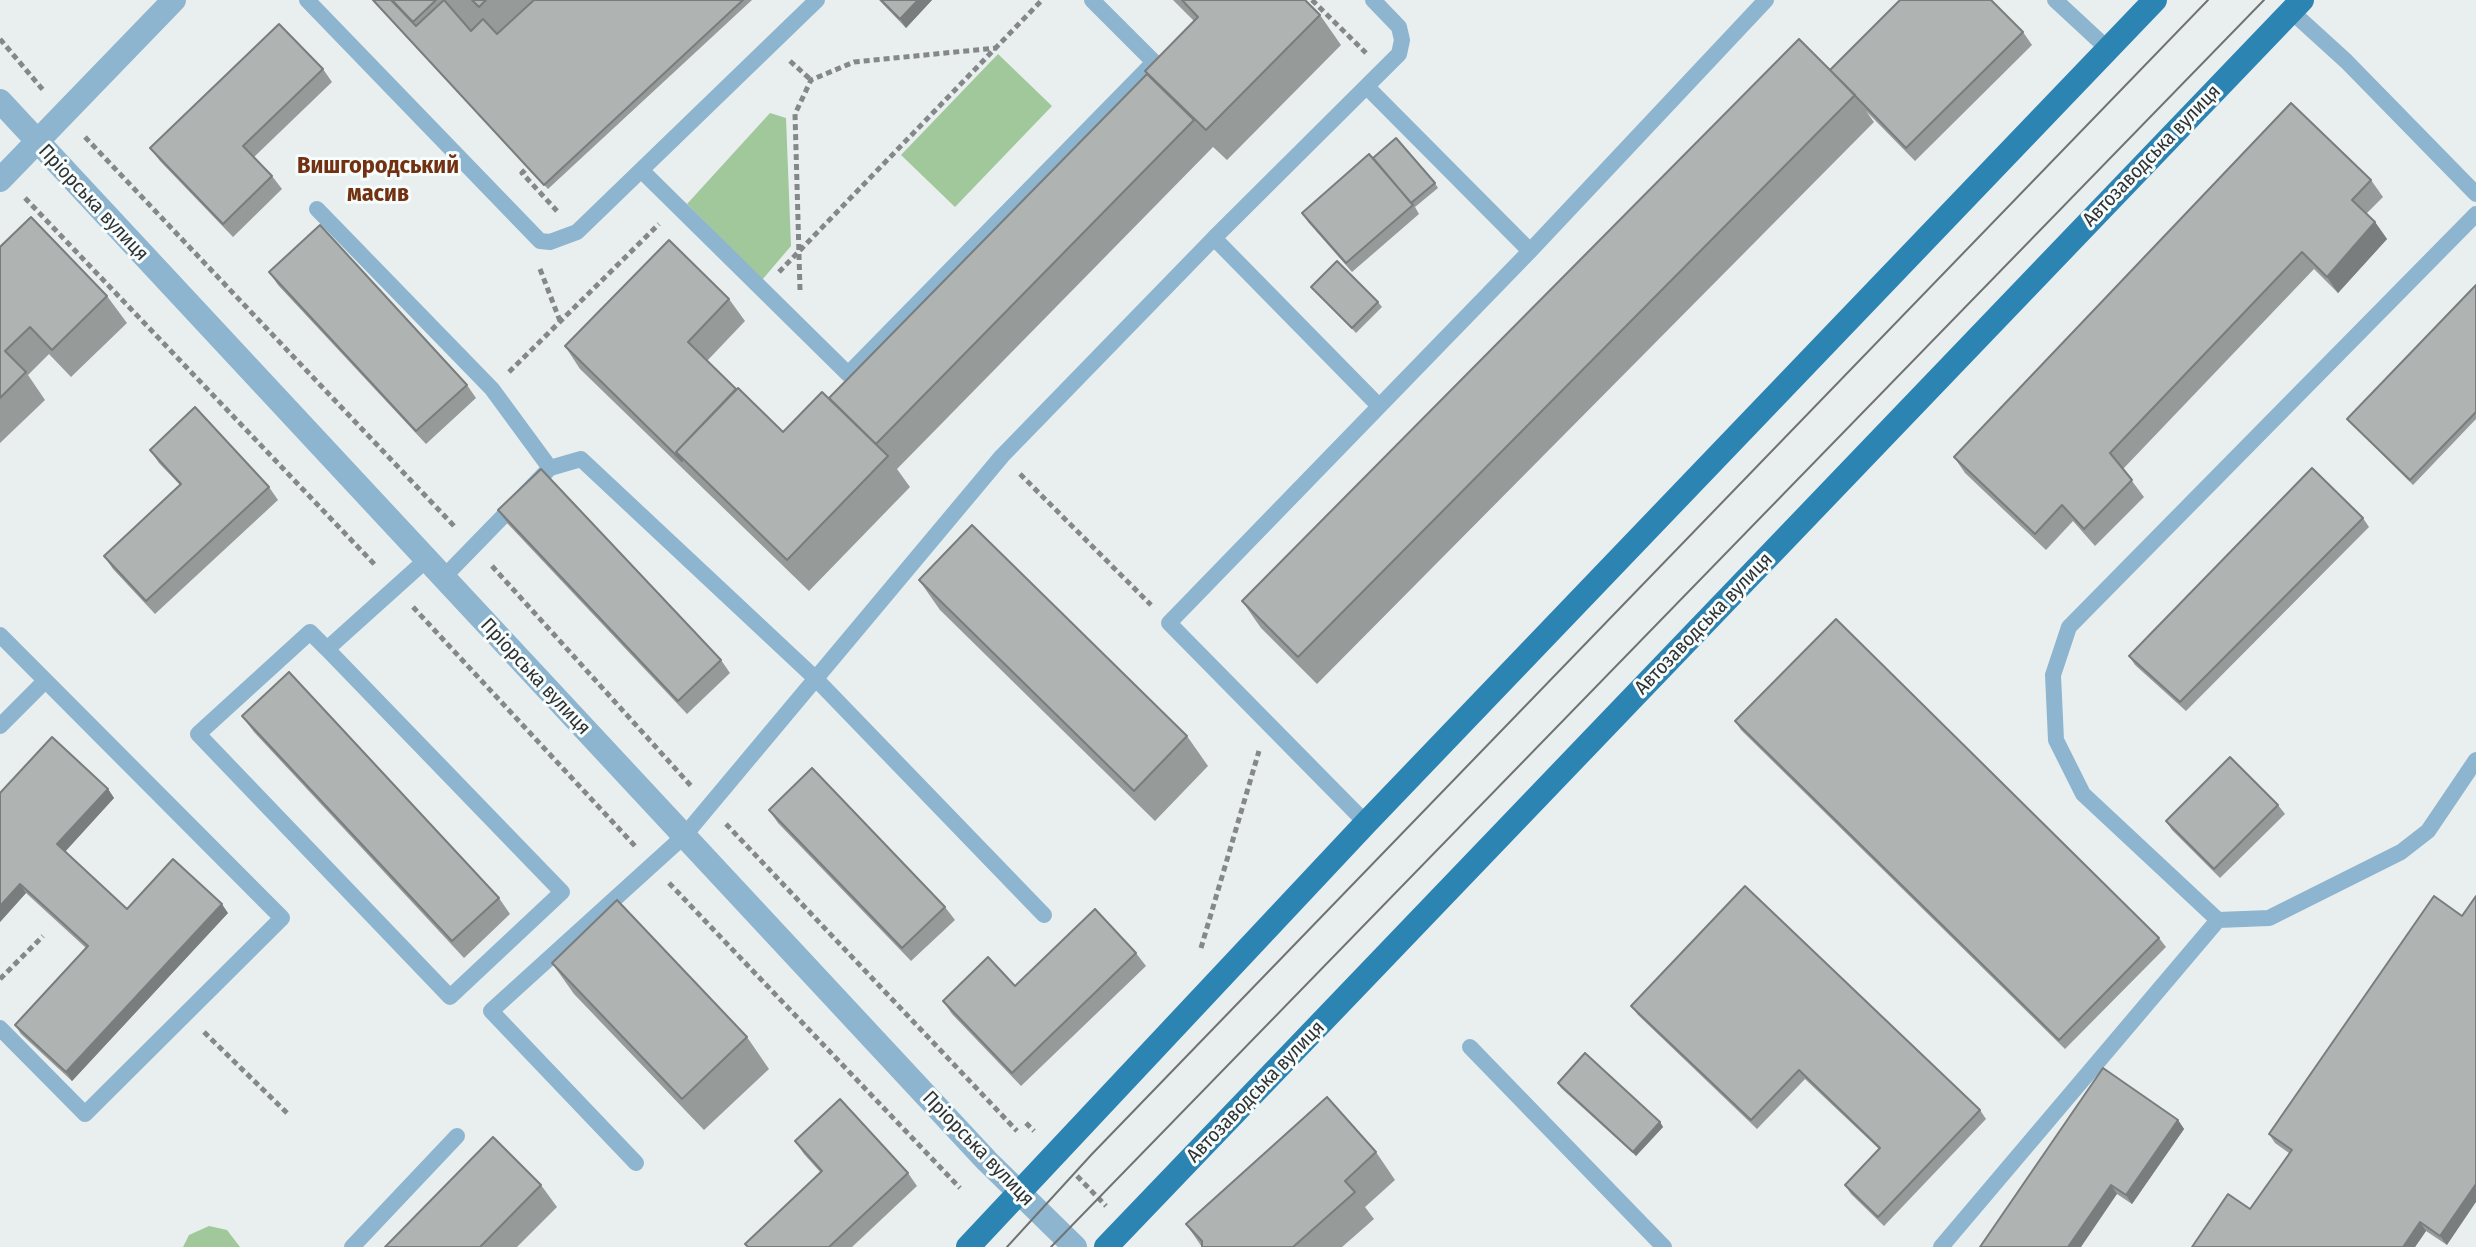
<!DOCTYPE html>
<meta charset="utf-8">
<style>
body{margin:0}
canvas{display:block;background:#e9eeef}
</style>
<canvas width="2476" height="1247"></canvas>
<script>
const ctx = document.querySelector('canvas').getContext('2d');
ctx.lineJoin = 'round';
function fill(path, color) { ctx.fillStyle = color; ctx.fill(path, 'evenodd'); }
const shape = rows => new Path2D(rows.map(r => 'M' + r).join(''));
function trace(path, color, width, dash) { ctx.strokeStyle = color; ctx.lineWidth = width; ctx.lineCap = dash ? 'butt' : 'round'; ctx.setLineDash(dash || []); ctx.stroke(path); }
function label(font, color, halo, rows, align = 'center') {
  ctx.font = font + ' "Fira Sans Condensed",sans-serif'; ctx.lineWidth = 6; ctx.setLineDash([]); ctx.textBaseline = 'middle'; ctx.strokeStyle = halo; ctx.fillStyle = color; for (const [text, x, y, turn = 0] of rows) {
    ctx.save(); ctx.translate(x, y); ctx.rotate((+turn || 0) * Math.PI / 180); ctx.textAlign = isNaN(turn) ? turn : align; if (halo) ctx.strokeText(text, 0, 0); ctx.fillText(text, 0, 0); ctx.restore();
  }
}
const green = shape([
 [998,54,1052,106,955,207,901,155],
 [770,113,786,118,791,246,762,280,687,204],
 [209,1226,227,1230,240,1247,183,1247,189,1235]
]);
const path = shape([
 [1312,0,1366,53],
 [0,39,43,90],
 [790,61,811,80],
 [85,137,455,527],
 [532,163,522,173,557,211],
 [25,198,377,567],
 [540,269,560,321],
 [779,272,1042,0],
 [800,290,795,114,811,80,854,62,996,48],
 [509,372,659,224],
 [1020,474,1151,605],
 [492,566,692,787],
 [413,607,635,846],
 [726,824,1017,1131],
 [669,883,960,1188],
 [1201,948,1259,751],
 [0,979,43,936],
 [204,1032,287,1113],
 [1026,1123,1034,1131],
 [1077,1176,1106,1206]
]);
const lane = shape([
 [307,0,540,241,550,242,577,232,817,0],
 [2055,0,2109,50],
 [2291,11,2346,61,2476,194],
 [1367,87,1530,251],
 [641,170,848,374,1154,62,1092,0],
 [317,209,492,389,550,468],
 [2476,214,2069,627,2053,675,2056,740,2083,794,2218,920,2269,918,2401,852,2428,831,2476,760],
 [1214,238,1399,54,1402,40,1399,27,1373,0],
 [443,578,550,468,581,459,815,678,1044,915],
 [0,635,282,918,85,1114,0,1028],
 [327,649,562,892,450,997,198,734,310,632,327,649,426,560],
 [0,726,45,681],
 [1366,823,1169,623,1530,251,1766,0],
 [1470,1047,1664,1247],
 [636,1163,491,1011,684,836,1002,456,1214,238,1378,405],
 [352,1247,457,1136],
 [1941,1247,2218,920]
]);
const street = shape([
 [0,101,987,1161,1075,1247],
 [0,180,174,0]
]);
const primary = shape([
 [968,1247,1366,823,2155,0],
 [1106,1247,2302,0]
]);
const tram = shape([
 [1007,1247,1092,1154,2208,0],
 [1051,1247,2264,0]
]);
const wall = shape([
 [372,0,752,0,548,189],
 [879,0,932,0,906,28],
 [1173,0,1305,0,1320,15,1341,45,1227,160,1212,146,1213,147,897,469,910,487,809,591,580,369,565,346,729,299,745,321,707,361,783,432,829,398,1147,74,1194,21],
 [2023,32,2032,45,1915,161,1866,111,1874,122,1317,684,1261,628,1242,601,1830,70],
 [323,69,332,82,254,157,272,176,282,189,233,237,160,161,150,148],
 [1373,158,1435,183,1438,188,1415,207,1419,214,1352,272,1308,222,1302,213],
 [2371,180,2383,197,2366,214,2375,222,2387,239,2338,293,2314,269,2123,469,2144,497,2095,546,2073,521,2046,550,1965,473,1954,457],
 [0,247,107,296,127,323,71,377,49,354,28,375,45,400,0,443],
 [269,272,467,385,476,398,426,444,278,285],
 [2476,285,2476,419,2413,485,2347,419],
 [1311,287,1378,302,1382,307,1356,333],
 [150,450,269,487,278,500,155,614,113,569,104,556,180,485,159,463],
 [498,510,721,660,730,673,687,714,507,523],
 [2363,518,2369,527,2186,711,2135,665,2129,656],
 [919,580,1187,736,1208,766,1155,821,940,610],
 [242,716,499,898,510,914,464,958,254,732],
 [1735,721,2159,938,2166,947,2065,1049,1741,730],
 [108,789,114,798,65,851,127,909,228,913,72,1081,21,1034,15,1025,86,948,26,893,0,922,0,793],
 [2278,805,2285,814,2220,878,2172,830,2166,821],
 [769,810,945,907,955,920,911,961,778,823],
 [2462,916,2447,1245,2426,1231,2415,1247,2192,1247,2250,1209,2289,1153,2275,1143,2269,1134],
 [1136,953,1146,966,1021,1086,952,1014,943,1001,1015,986],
 [552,963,747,1037,769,1069,704,1130,574,994],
 [1631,1006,1980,1110,1986,1119,1884,1226,1851,1194,1845,1185,1879,1149,1805,1079,1757,1129,1638,1015],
 [1558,1083,1660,1122,1663,1127,1636,1156,1561,1088],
 [2178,1120,2184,1129,2132,1204,2117,1194,1980,1247],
 [795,1141,908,1173,917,1186,852,1247,747,1247,821,1173,804,1154],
 [1376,1152,1395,1180,1365,1207,1374,1219,1342,1247,1202,1247,1186,1224],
 [541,1185,557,1207,517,1247,385,1247]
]);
const shadedWall = shape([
 [918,0,932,0,906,28,900,19],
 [2375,222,2387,239,2338,293,2327,277],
 [108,789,114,798,64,853,57,844],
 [20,884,26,893,0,922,0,906],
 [222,904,228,913,72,1081,66,1072],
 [2178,1120,2184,1129,2132,1204,2126,1195],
 [1660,1122,1663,1127,1636,1156,1633,1152],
 [2476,1184,2476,1202,2447,1245,2440,1236],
 [2111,1185,2117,1194,2081,1247,2068,1247],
 [2420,1222,2426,1231,2415,1247,2403,1247]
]);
const building = shape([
 [373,0,391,0,416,26,444,0,471,31,483,19,497,34,534,0,743,0,544,185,373,0],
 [392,0,436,0,413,22,392,0],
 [472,0,486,0,479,7,472,0],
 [881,0,918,0,900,19,881,0],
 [1182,0,1305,0,1320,15,1206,130,1145,71,1198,17,1182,0],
 [1900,0,1991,0,2023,32,1906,148,1830,70,1900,0],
 [279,24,323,69,243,146,272,176,223,224,150,148,279,24],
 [1799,39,1855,95,1298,657,1242,601,1799,39],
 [1147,74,1194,120,876,444,829,398,1147,74],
 [2291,103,2371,180,2352,200,2375,222,2327,277,2302,252,2110,453,2132,480,2084,529,2062,505,2035,534,1954,457,2291,103],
 [1396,138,1435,183,1411,203,1373,158,1396,138],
 [1369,154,1413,205,1346,263,1302,213,1369,154],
 [31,217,107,296,52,350,30,327,5,351,26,372,0,398,0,247,31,217],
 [320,225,467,385,416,431,269,272,320,225],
 [669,240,729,299,688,342,736,389,676,452,682,461,565,346,669,240],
 [1337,261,1378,302,1352,328,1311,287,1337,261],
 [2476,285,2476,412,2410,480,2347,419,2476,285],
 [738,388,783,432,822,392,888,456,787,560,676,452,738,388],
 [195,407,269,487,146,601,104,556,181,484,150,450,195,407],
 [2312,468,2363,518,2180,702,2129,656,2312,468],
 [541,469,721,660,678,701,498,510,541,469],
 [972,525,1187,736,1134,791,919,580,972,525],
 [1836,619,2159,938,2059,1040,1735,721,1836,619],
 [289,672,499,898,452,941,242,716,289,672],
 [52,737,108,789,57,844,127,909,173,859,222,904,66,1072,15,1025,88,946,20,884,0,906,0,793,52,737],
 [2230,757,2278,805,2214,869,2166,821,2230,757],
 [812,768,945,907,902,948,769,810,812,768],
 [1745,886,1980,1110,1878,1217,1845,1185,1880,1148,1799,1070,1751,1120,1631,1006,1745,886],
 [2434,896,2462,916,2476,896,2476,1184,2440,1236,2420,1222,2403,1247,2192,1247,2228,1194,2250,1209,2292,1150,2269,1134,2434,896],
 [617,900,747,1037,682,1099,552,963,617,900],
 [1095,909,1136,953,1012,1073,943,1001,988,957,1015,986,1095,909],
 [1585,1053,1660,1122,1633,1152,1558,1083,1585,1053],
 [2103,1068,2178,1120,2126,1195,2111,1185,2068,1247,1980,1247,2103,1068],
 [1327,1097,1376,1152,1345,1181,1355,1192,1293,1247,1202,1247,1202,1241,1186,1224,1327,1097],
 [840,1099,908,1173,829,1247,748,1247,745,1244,822,1171,795,1141,840,1099],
 [493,1137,541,1185,480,1247,385,1247,493,1137]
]);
const streetNames = [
 ["Автозаводська вулиця",2152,156,-46],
 ["Пріорська вулиця",93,203,47],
 ["Автозаводська вулиця",1704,624,-46],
 ["Пріорська вулиця",535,677,47],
 ["Автозаводська вулиця",1256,1092,-46],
 ["Пріорська вулиця",978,1149,46]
];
const quarterNames = [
 ["Вишгородський",378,166],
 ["масив",378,194]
];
fill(green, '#a1c89a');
trace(path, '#848888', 5, [6, 4]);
trace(lane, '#8db5cf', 16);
trace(street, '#8db5cf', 24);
trace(primary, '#2c84b3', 24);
trace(tram, '#707373', 2);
fill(wall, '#969a99');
fill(shadedWall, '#7a7d7d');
fill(building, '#afb3b2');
trace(building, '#7a7d7d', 2);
label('20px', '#313333', '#f7fcfc', streetNames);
label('bold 24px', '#723212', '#f7fcfc', quarterNames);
</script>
